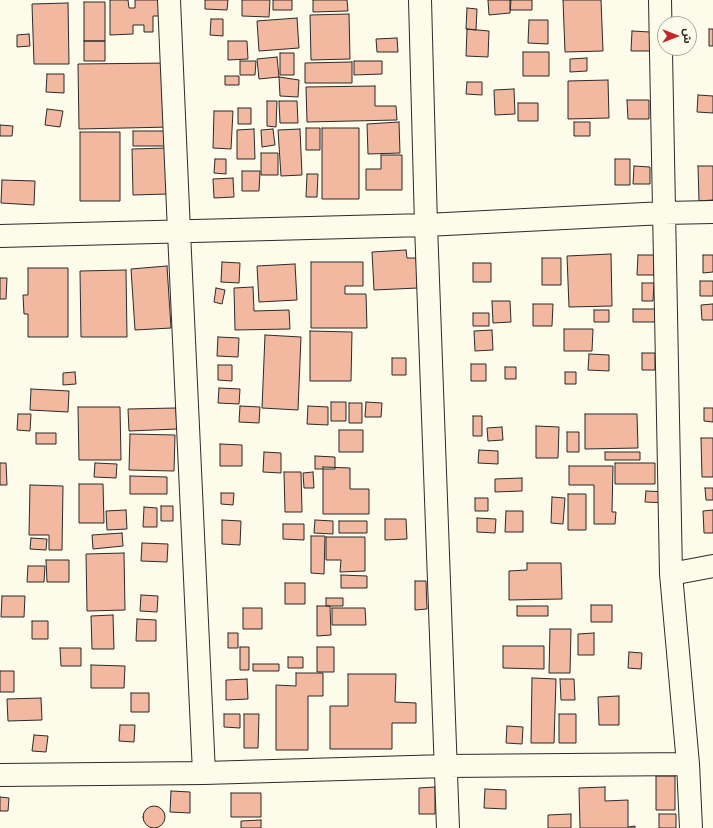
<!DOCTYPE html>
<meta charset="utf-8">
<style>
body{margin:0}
#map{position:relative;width:713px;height:828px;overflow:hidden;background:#fdfbea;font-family:"Exo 2","Noto Sans Arabic",sans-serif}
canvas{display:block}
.north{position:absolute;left:657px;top:16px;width:40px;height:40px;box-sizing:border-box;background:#fdfbea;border:1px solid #a9a89e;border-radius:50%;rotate:90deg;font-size:11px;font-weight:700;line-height:16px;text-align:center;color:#2b2b2b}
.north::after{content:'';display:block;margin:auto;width:14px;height:18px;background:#c62828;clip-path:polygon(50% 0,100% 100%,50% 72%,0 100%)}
</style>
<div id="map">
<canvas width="713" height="828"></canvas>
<div class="north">ش</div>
</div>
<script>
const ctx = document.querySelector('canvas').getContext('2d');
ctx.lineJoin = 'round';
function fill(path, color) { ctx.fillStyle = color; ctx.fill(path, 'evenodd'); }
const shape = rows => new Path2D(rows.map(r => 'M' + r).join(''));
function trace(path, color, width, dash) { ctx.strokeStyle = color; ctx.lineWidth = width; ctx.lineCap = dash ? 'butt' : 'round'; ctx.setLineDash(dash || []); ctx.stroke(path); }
const building = shape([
 [110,0,128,0,129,8,135,8,135,0,160,0,160,16,153,16,153,32,144,32,144,25,133,25,133,34,110,35,110,0],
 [205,0,228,0,227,10,205,9,205,0],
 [242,0,270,0,269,17,242,16,242,0],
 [273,0,292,0,292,10,273,10,273,0],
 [313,0,347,0,348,11,313,12,313,0],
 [488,0,511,0,510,13,489,15,488,0],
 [510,0,532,0,532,10,510,10,510,0],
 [563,0,601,0,603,51,565,52,563,0],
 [84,2,105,2,105,41,84,41,84,2],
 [68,3,69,64,34,64,32,4,68,3],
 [467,8,477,9,476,30,466,29,467,8],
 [349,14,350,59,311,60,310,15,349,14],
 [297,18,299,48,259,51,257,21,297,18],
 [211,19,223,19,223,36,210,35,211,19],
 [529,20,548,20,548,44,528,43,529,20],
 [467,29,489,31,488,57,466,56,467,29],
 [709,29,713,29,713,46,709,46,709,29],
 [632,31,650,32,650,51,631,51,632,31],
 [29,34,30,46,17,47,17,35,29,34],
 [397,38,398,52,377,52,376,39,397,38],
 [84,41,105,41,105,61,84,61,84,41],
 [228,41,247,41,248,59,228,60,228,41],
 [523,52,549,52,549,76,523,76,523,52],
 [280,53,294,53,294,75,280,75,280,53],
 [277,57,279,77,259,79,257,59,277,57],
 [587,58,587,71,570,72,570,59,587,58],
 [240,61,256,61,255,75,240,75,240,61],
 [354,61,382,61,382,74,354,75,354,61],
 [352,62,352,83,305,83,305,63,352,62],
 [170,63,171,127,79,129,78,64,170,63],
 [47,74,64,74,64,93,46,92,47,74],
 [225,76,239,76,239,85,225,85,225,76],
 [279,77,299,80,298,97,280,96,279,77],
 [608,80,609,118,568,119,568,81,608,80],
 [467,82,482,82,482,95,466,94,467,82],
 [375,86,375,106,396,106,397,120,307,122,306,87,375,86],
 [514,89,515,114,495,115,494,90,514,89],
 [698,95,713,96,713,113,697,112,698,95],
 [627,100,649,100,649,119,628,119,627,100],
 [267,101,277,101,276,127,267,126,267,101],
 [279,101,297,101,298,123,280,123,279,101],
 [518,103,538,103,538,121,518,121,518,103],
 [238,108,251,108,251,124,238,124,238,108],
 [47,109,63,111,60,127,45,125,47,109],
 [214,111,233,111,231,149,213,148,214,111],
 [399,122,400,153,368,154,367,124,399,122],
 [574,122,590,122,590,136,574,136,574,122],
 [0,125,13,126,12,136,0,136,0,125],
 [306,128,320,128,320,150,306,150,306,128],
 [322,128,359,128,359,199,322,199,322,128],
 [254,129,255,159,237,159,237,130,254,129],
 [273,129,275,145,262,147,261,130,273,129],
 [300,129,302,175,281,176,278,130,300,129],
 [133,131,167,131,167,146,133,146,133,131],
 [80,132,120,132,120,201,80,201,80,132],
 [167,148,168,194,133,195,132,149,167,148],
 [261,153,278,153,278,175,261,175,261,153],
 [381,155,402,155,402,190,366,190,366,169,381,169,381,155],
 [215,159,226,159,226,174,214,173,215,159],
 [615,159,630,159,630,185,615,185,615,159],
 [634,166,650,167,650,184,633,184,634,166],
 [698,166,713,166,713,200,699,201,698,166],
 [242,171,260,171,259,191,242,191,242,171],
 [307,174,318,174,317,197,306,197,307,174],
 [233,178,234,197,214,198,213,179,233,178],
 [2,180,35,181,34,205,1,203,2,180],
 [406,250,407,258,416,258,418,288,374,290,372,252,406,250],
 [611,254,612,306,569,307,567,256,611,254],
 [638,255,654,255,654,275,637,275,638,255],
 [703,255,713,255,713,272,703,273,703,255],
 [542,258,561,258,561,285,542,285,542,258],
 [222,262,240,263,239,283,221,282,222,262],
 [311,262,363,262,363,286,345,286,345,294,366,294,367,328,311,328,311,262],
 [473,263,491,263,491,282,473,282,473,263],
 [295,264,297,300,259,302,257,266,295,264],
 [167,266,171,328,135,330,131,269,167,266],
 [28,268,68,268,68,337,28,337,28,314,24,314,23,295,28,295,28,268],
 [126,270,127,337,81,337,80,271,126,270],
 [0,278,7,278,6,299,0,299,0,278],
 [700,281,713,281,713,296,700,296,700,281],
 [642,283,654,283,653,301,642,301,642,283],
 [253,287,254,311,289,310,290,329,235,330,234,288,253,287],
 [216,288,225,290,222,304,214,302,216,288],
 [492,301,510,301,511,322,493,323,492,301],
 [533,304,553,304,552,326,533,326,533,304],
 [713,304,713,320,702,320,701,305,713,304],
 [633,309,656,309,656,322,633,322,633,309],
 [594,310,609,310,609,322,594,322,594,310],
 [473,313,489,313,489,326,473,326,473,313],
 [564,329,593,329,592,351,564,351,564,329],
 [492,330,493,350,475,351,474,331,492,330],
 [310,331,352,332,351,381,310,381,310,331],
 [265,335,301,337,298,410,262,408,265,335],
 [218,337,239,338,238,357,217,356,218,337],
 [642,353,655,353,655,370,642,370,642,353],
 [589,354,609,355,609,371,588,370,589,354],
 [392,358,406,358,406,375,392,375,392,358],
 [471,364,486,364,486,381,471,381,471,364],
 [218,365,232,365,232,381,218,380,218,365],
 [505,367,516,367,516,379,505,379,505,367],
 [75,372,76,384,63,385,63,373,75,372],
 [565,372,576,372,576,384,565,384,565,372],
 [219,388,240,389,239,404,218,403,219,388],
 [31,389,69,391,68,412,30,410,31,389],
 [331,402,346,402,346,421,331,421,331,402],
 [366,402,382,403,381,417,365,417,366,402],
 [349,403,362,403,362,423,349,423,349,403],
 [240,406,260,407,259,423,239,422,240,406],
 [308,406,328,407,328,425,307,424,308,406],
 [78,407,120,407,121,460,79,460,78,407],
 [176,408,177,429,129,431,128,409,176,408],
 [704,408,713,408,713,422,704,421,704,408],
 [18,414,31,414,30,431,17,430,18,414],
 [585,414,637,414,638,448,585,449,585,414],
 [473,416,482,416,482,436,473,436,473,416],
 [536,426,559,427,558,458,536,458,536,426],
 [502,427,503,440,488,441,487,428,502,427],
 [339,430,363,430,363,452,339,452,339,430],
 [567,432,579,432,579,452,567,452,567,432],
 [36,433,56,433,56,444,36,444,36,433],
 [130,434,175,435,174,471,129,470,130,434],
 [701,438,713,438,713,477,702,477,701,438],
 [220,444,242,445,242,466,220,466,220,444],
 [479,450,498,451,498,464,478,463,479,450],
 [264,452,281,453,281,473,263,472,264,452],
 [605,452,640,452,640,460,605,460,605,452],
 [315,456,335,457,335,469,315,469,315,456],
 [0,463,6,463,7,485,0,485,0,463],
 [95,463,117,464,116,478,94,477,95,463],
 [615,463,655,463,655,484,615,484,615,463],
 [569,466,613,466,612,512,616,512,615,524,594,524,594,485,569,485,569,466],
 [323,467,350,468,350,489,369,489,369,514,323,514,323,467],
 [284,472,301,472,302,512,285,512,284,472],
 [313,472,314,488,304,488,303,473,313,472],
 [130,476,167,477,167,494,130,494,130,476],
 [522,478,522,491,495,492,495,479,522,478],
 [79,484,103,484,104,523,79,523,79,484],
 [30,485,63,486,62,550,49,550,49,535,29,535,30,485],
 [705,488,713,488,713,500,706,500,705,488],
 [646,491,668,492,667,503,645,502,646,491],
 [221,493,234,493,233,505,221,504,221,493],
 [568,494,586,494,586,530,568,530,568,494],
 [552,497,565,498,563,524,551,523,552,497],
 [475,498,488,498,488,511,475,511,475,498],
 [161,506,173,506,173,521,161,521,161,506],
 [144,507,157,508,157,527,143,527,144,507],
 [126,510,127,529,107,530,106,511,126,510],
 [713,510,713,533,704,533,703,511,713,510],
 [506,511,523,511,523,532,505,532,506,511],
 [477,518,496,519,495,533,477,532,477,518],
 [385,519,406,519,407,539,385,540,385,519],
 [222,520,241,521,240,545,222,544,222,520],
 [315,520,333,521,333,534,314,533,315,520],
 [339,521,367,521,367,533,339,533,339,521],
 [283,524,304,524,304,540,283,539,283,524],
 [122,533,123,546,93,549,92,535,122,533],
 [311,536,325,536,324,574,311,573,311,536],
 [326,537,365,537,365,571,340,572,341,560,326,560,326,537],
 [31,538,47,539,46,550,30,549,31,538],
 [142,543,168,544,167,562,141,561,142,543],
 [124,553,125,610,87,611,86,554,124,553],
 [46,560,69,560,69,582,47,582,46,560],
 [527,563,561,563,562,599,509,600,509,571,527,570,527,563],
 [28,566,45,566,44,582,27,582,28,566],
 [341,575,367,576,367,588,341,588,341,575],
 [415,581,426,581,427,609,415,610,415,581],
 [285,583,305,583,305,604,285,604,285,583],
 [141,595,158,596,157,612,140,611,141,595],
 [2,596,25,596,24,617,1,617,2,596],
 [326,598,343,598,343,606,326,606,326,598],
 [591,605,612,605,612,622,591,622,591,605],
 [317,606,330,606,331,635,317,636,317,606],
 [517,606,548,606,548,616,517,616,517,606],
 [243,608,262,608,262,629,243,629,243,608],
 [332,608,365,608,366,625,332,625,332,608],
 [113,615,114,649,92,649,91,616,113,615],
 [137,619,156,620,156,641,136,641,137,619],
 [32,621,48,621,48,639,32,639,32,621],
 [550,629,571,629,570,673,549,673,550,629],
 [228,633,238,633,238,648,228,648,228,633],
 [594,633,594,655,578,655,578,634,594,633],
 [503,646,544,646,544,669,503,668,503,646],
 [240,647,249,647,249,670,240,670,240,647],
 [317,647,334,647,334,672,317,672,317,647],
 [60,648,81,648,81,666,61,666,60,648],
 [629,652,642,653,641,669,628,668,629,652],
 [288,657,303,657,303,668,288,668,288,657],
 [253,664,279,664,279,671,253,671,253,664],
 [91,665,125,666,124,688,91,688,91,665],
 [0,671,14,671,14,692,0,692,0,671],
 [296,673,323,673,323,696,308,696,308,750,276,750,276,685,296,686,296,673],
 [348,674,396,674,395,702,416,703,416,723,392,723,392,749,330,749,330,706,348,706,348,674],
 [532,678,556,679,554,743,531,743,532,678],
 [247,679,248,699,226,700,226,680,247,679],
 [560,679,574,679,575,700,561,700,560,679],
 [131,693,149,693,149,712,131,712,131,693],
 [619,696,619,725,599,725,598,697,619,696],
 [41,698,42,720,8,721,7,699,41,698],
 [224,714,240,714,240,728,224,727,224,714],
 [244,714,259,714,258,748,244,748,244,714],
 [559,714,576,714,576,743,559,743,559,714],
 [120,725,135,725,134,742,119,741,120,725],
 [507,726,523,727,522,744,506,743,507,726],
 [34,735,48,736,46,752,32,751,34,735],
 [656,776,675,776,675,810,656,810,656,776],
 [435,787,435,814,419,814,419,788,435,787],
 [605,787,605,801,628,800,628,827,635,826,635,828,580,828,579,788,605,787],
 [485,789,506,790,506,809,484,808,485,789],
 [171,791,190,792,190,813,170,812,171,791],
 [231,793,261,793,261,817,231,817,231,793],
 [0,797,9,798,8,811,0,811,0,797],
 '143 817a11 11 0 1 1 22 0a11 11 0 1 1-22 0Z',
 [571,814,571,828,548,828,548,815,571,814],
 [659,814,676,814,676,828,659,828,659,814],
 [261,820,261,828,241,828,241,821,261,820]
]);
const street = shape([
 [169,0,179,232,204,773],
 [420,0,426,225,448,828],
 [660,0,671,574,688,764,691,828],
 [0,236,426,225,664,213,713,212],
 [671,574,713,566],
 [0,775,204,773,446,766,688,764]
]);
fill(building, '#f2b8a0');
trace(building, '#2b2b2b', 1);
trace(street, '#2b2b2b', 24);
trace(street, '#fdfbea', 22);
</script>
